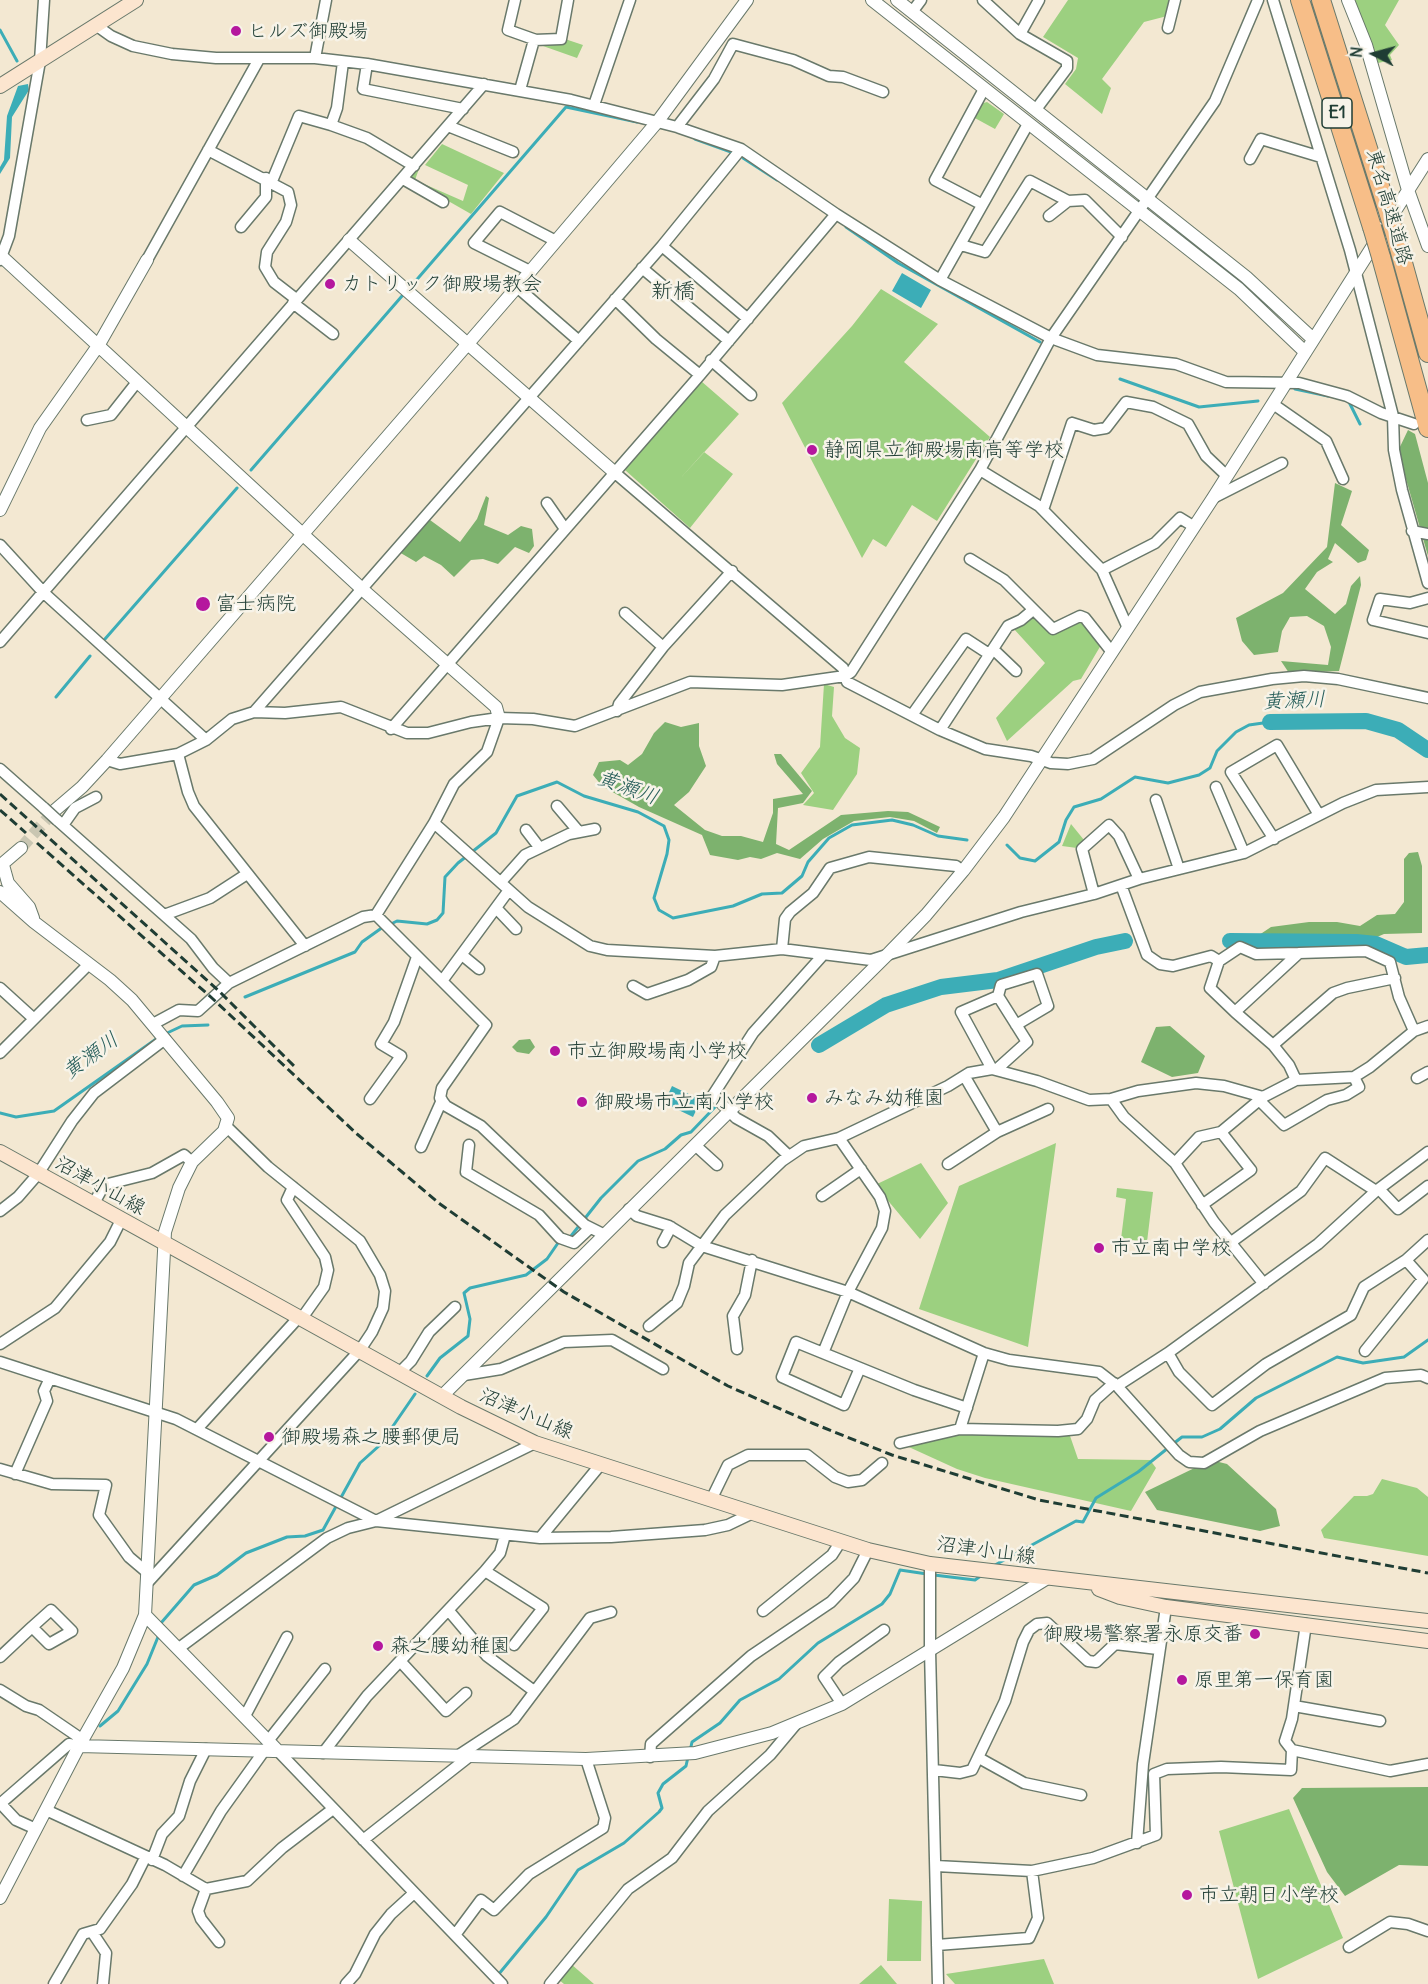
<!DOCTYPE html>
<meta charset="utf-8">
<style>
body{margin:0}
#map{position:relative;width:1428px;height:1984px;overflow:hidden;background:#f3e8d2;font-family:Delius,sans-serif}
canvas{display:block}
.north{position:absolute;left:1344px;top:24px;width:60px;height:60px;-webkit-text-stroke:4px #f7f3e8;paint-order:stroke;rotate:276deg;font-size:16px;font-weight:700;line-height:24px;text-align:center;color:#1f3d34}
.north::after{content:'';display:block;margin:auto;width:21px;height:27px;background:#1f3d34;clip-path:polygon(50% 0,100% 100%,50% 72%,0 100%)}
</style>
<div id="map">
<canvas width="1428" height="1984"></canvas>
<div class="north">N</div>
</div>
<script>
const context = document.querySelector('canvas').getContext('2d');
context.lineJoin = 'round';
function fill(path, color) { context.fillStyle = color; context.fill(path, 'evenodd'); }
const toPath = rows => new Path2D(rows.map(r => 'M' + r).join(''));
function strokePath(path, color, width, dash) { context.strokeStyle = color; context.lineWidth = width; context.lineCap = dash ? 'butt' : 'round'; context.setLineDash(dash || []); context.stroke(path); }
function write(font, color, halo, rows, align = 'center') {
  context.font = font + ' Delius,"Klee One",sans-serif'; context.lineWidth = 5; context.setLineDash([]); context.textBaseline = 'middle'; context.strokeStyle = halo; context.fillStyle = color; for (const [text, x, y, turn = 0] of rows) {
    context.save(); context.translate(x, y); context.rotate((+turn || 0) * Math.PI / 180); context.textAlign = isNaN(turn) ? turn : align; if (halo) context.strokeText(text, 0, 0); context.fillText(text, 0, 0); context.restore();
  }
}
fill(toPath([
 [1068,0,1175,0,1171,15,1144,22,1102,79,1111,88,1102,114,1065,84,1076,69,1078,58,1043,37],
 [1353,0,1399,0,1385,25,1399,45,1390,55,1392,60,1378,63],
 [565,39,583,45,577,58,543,46,544,42],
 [987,102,1004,114,995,129,973,117,980,104],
 [442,144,504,173,471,214,408,178,420,166,415,180,463,201,468,185,425,165],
 [881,289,938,324,904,362,990,437,937,521,912,505,886,547,873,539,862,558,782,403,852,326],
 [701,381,739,414,677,482,704,452,733,474,690,528,625,470,666,421,670,423,667,421],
 [1035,615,1058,629,1080,618,1101,645,1081,679,1073,681,1007,741,996,718,1045,663,1013,628],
 [824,684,834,687,832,716,845,738,860,748,857,774,833,810,803,805,814,793,801,773,820,747],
 [1071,824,1084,840,1077,848,1062,846],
 [1056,1143,1028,1347,919,1309,959,1186],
 [921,1163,948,1203,920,1239,875,1185],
 [1117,1188,1153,1192,1147,1242,1121,1239,1126,1199,1116,1197],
 [957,1432,1069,1433,1078,1459,1150,1460,1156,1468,1131,1511,985,1478,957,1469,900,1443],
 [1382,1479,1417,1488,1428,1497,1428,1556,1324,1538,1321,1530,1354,1496,1367,1496,1373,1494],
 [1289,1809,1343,1938,1258,1979,1219,1831],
 [889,1899,922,1901,921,1961,887,1961],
 [1044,1959,1054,1984,955,1984,946,1974],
 [571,1964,594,1984,564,1984,558,1979],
 [881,1965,897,1984,859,1984]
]), '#9cd080');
fill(toPath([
 [1408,430,1415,434,1428,483,1428,556,1398,451],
 [1335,483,1352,491,1341,525,1369,550,1366,560,1358,563,1335,543,1328,559,1333,562,1317,572,1305,589,1335,614,1346,604,1351,586,1360,576,1361,585,1339,671,1289,673,1281,661,1328,665,1331,647,1324,626,1307,616,1290,617,1282,631,1278,652,1254,655,1242,641,1236,618,1283,593,1327,547],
 [486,496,489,498,484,525,508,535,521,526,532,529,534,546,529,553,515,547,498,564,483,559,471,560,454,577,441,565,424,556,416,562,399,552,430,520,460,542,477,519],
 [665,722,681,727,699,723,699,746,706,766,689,792,674,805,705,830,722,836,741,836,763,842,773,813,773,799,803,794,777,764,774,754,781,754,812,791,803,803,778,808,776,844,789,850,841,815,888,811,908,812,940,827,937,833,914,821,890,817,854,821,823,839,800,859,777,853,761,859,750,857,738,860,710,855,702,835,639,807,602,786,593,775,599,762,620,760,628,765,642,754,654,733],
 [1418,852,1422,866,1422,933,1384,934,1370,940,1256,937,1271,927,1309,922,1337,922,1360,926,1377,915,1395,914,1404,902,1404,859,1409,853],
 [1170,1026,1205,1056,1198,1073,1172,1077,1141,1062,1156,1027],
 [530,1039,535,1047,529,1054,517,1052,512,1047,519,1040],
 [1211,1460,1227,1464,1276,1509,1280,1526,1260,1531,1157,1510,1145,1492],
 [1428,1787,1428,1866,1399,1865,1345,1896,1327,1872,1293,1798,1302,1788]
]), '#7db26e');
fill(toPath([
 [28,84,29,90,12,117,10,158,0,174,0,167,4,160,7,116,18,86],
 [902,273,931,290,921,308,892,291],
 [672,1086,701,1100,693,1117,664,1103]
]), '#3cadb7');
strokePath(toPath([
 [0,30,17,61],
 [695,139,731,152],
 [743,158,777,180],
 [846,227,898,263,1040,342],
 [413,284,566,107,637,122],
 [1120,379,1199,407,1258,401],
 [1295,389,1328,396],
 [1349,402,1360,424],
 [251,470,402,296],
 [105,639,237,488],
 [56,697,90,656],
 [1007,845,1020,858,1035,861,1059,842,1066,820,1074,807,1101,799,1135,777,1168,783,1199,775,1210,768,1217,751,1236,732,1249,725,1270,722],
 [389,925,397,921,427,924,437,920,443,913,445,877,458,863,496,833,517,796,557,782,584,796,638,812,664,826,669,840,667,854,654,898,659,910,673,918,733,906,762,894,782,893,802,876,808,862,829,838,852,825,892,820,913,825,938,836,967,840],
 [245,997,355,952,362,942,383,927],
 [165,1034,182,1026,208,1025],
 [0,1113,16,1117,54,1111,159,1037],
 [571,1236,601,1198,638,1161,665,1149,681,1135,691,1132,716,1106],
 [427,1376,440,1358,468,1336,470,1319,464,1293,470,1288,526,1275,547,1259,558,1243],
 [1173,1444,1182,1437,1202,1437,1220,1429,1256,1398,1337,1357,1363,1363,1404,1357,1428,1340],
 [995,1565,1076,1521,1083,1522,1096,1498,1138,1472,1168,1448],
 [934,1575,975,1580,982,1575],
 [161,1623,194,1585,217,1575,246,1553,287,1537,305,1536,323,1530,360,1463,380,1445,415,1394],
 [100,1726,118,1711,147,1664,158,1637],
 [690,1751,692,1742,720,1723,740,1700,779,1679,818,1643,882,1604,890,1594,900,1570,927,1574],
 [498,1975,546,1917,578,1870,624,1843,659,1812,662,1808,658,1793,663,1784,686,1766,688,1757]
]), '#3cadb7', 3);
strokePath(toPath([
 [1270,722,1366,721,1398,730,1428,750],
 [1230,941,1356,942,1376,944,1406,957,1428,955],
 [819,1045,886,1005,941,987,998,980,1096,947,1125,941]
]), '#3cadb7', 16);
strokePath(toPath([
 [21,848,54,811]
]), '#c9c6b2', 12, [12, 6]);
const minor = toPath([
 [515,0,508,30,536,40],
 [983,0,1020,34,1067,61,1067,68,1037,108],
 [1273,0,1350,250,1393,416,1394,450,1402,490,1428,583],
 [912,12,921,0],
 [97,26,111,36,133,46,172,54,216,58,315,58,367,64,571,100,677,127,741,149,836,214,940,280,1051,338,1097,355,1176,364,1226,382,1299,383,1347,396,1381,413,1414,424],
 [1168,28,1175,0],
 [1020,34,1039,0],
 [315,58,326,0],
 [343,62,337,108,331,125,367,138,414,166],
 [367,64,363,89,463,109],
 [520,90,534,40,561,39,568,0],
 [594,105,630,0],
 [448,126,513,152],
 [677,127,714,79,733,44,793,60,829,76,843,77,883,92],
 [208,150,288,192,291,205,286,222,267,252,265,267,274,282,296,299],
 [1250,159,1261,139,1321,157],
 [403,179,443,202],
 [272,181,299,116,331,125],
 [981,204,935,180,984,89],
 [1049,216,1068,201,1085,200,1122,237],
 [241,227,266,197,266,178],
 [961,245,985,252,1030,181,1068,201],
 [662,246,748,319],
 [0,260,9,236,40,61,44,0],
 [147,260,259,59],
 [642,268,729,341],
 [530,271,474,243,500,212,556,241],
 [940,280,1028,124],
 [517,287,579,341],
 [615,299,656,339,700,375],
 [293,303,333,334],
 [711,360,751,395],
 [1273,404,1326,441,1343,479],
 [87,420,111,415,137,382],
 [1072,423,1094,430,1106,428,1126,402,1153,407,1188,424,1206,456,1227,476],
 [980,470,1039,506,1102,570,1127,626],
 [614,472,843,668,847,682,940,730,985,749,1031,756,1051,763,1068,764,1093,759,1174,705,1200,692,1272,679,1304,676,1338,679,1428,698],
 [1213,498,1282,463],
 [547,503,565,529],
 [1043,510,1072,423],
 [1412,531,1428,534],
 [0,545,44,593,206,740],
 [970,559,1004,580,1053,629,1080,616,1085,618,1111,651],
 [1102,570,1155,543,1180,518,1193,526],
 [1428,598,1410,603,1380,599,1373,620,1428,633],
 [625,613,663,647],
 [0,642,484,84],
 [993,649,1016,671],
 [617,711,619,704,663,647,732,571],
 [254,712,662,246,741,149],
 [912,715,966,639,989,654],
 [391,729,700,375,836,214],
 [940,730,1008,626,1021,620,1033,610],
 [178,754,188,792,194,806,305,946],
 [107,760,120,764,178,754,206,740,232,719,254,712,285,713,341,707,407,733,428,733,471,722,499,718],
 [0,769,44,808],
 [1216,787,1244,853],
 [1156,800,1179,869],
 [557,806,579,832],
 [57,820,191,939,213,968,229,983],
 [434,823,528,907,590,946,607,950,715,956,782,949,871,960,1021,912,1094,894,1139,879,1244,853,1343,803,1376,790,1428,787],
 [63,825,75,808,96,797],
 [526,830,539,847],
 [1274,839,1231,772,1277,745,1319,815],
 [501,882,525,855,569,834,595,829],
 [1121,885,1147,955,1160,964,1173,966,1211,956,1219,961,1240,947,1256,954,1299,953],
 [1094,894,1082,849,1109,825,1119,836,1139,879],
 [497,909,516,929],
 [164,915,210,898,247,874],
 [376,915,486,1025,442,1088,440,1098,446,1106,481,1126,585,1225,603,1234],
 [782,949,785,919,790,912,813,893,830,868,869,857,956,866,963,871],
 [462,955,479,969],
 [1219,961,1210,988,1235,1012],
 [442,981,509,890],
 [633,986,647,994,688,980,711,967,715,956],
 [0,988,33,1018],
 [153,1024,179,1010,198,1011,229,983,363,917,376,915,434,823,454,784,487,752,499,718,533,719,575,726,690,682,782,685,845,676,851,672,980,470,1051,338,1215,101,1258,0],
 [1273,1045,1333,993,1347,988,1395,978],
 [0,1053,89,964],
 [992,1069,961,1012,998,996,1001,985,1037,974,1048,1006,1016,1025],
 [997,1069,1027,1042,998,996],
 [965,1077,997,1132],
 [1417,1078,1428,1072],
 [1296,1080,1289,1065,1273,1045,1235,1012,1299,953,1366,951,1390,962,1399,997,1414,1031],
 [370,1099,401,1056,381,1044,394,1022,417,957],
 [1111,1099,1138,1091,1196,1083,1224,1086,1263,1097,1296,1080,1354,1077,1370,1067,1414,1031,1428,1026],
 [1259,1100,1284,1125,1327,1100,1346,1095,1359,1087,1354,1077],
 [469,1145,466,1172,539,1215,560,1238,574,1243,590,1228],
 [695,1145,717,1165],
 [421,1147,442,1100],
 [789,1156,768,1136,736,1118,713,1095,753,1033,823,955],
 [1175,1163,1199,1137,1221,1132],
 [948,1164,997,1132,1048,1109],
 [293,1187,287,1200,325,1257,328,1270,324,1287,302,1318],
 [1379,1189,1398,1209,1428,1186],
 [822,1196,861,1169],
 [93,1205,104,1185,152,1173,184,1155,192,1162],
 [1202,1205,1251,1170,1221,1132,1263,1097],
 [629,1209,637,1216,669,1226,702,1246,848,1292,984,1353,1009,1360,1099,1372,1117,1386,1179,1455,1189,1462,1204,1463,1260,1431,1385,1378,1421,1375,1428,1378],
 [0,1211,18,1197,38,1174,72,1121,94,1093,165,1039],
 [663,1242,671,1227],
 [1230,1243,1301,1191,1325,1158,1376,1191],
 [649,1326,677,1303,684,1286,689,1263,725,1215,782,1161,804,1146,839,1138,948,1086,969,1073,992,1069,1037,1081,1089,1100,1111,1099,1124,1117,1175,1163,1214,1222,1264,1284],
 [0,1344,55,1308,110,1242,121,1220],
 [737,1349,733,1316,745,1295,752,1260],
 [1365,1351,1423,1279,1406,1260],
 [823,1353,848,1292,882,1228,885,1211,880,1197,839,1138],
 [1168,1353,1179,1372,1212,1405,1266,1364,1351,1315,1364,1287,1406,1260,1428,1240],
 [0,1362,176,1419,376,1521,540,1538,611,1537,705,1530,728,1525,753,1513],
 [860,1368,844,1405,782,1377,796,1342,914,1390,967,1408],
 [399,1373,411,1361,429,1332,455,1307],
 [464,1375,501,1369,564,1342,612,1340,663,1369],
 [1117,1386,1168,1353,1318,1244,1376,1191,1428,1152],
 [197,1429,299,1317],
 [960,1429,984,1353],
 [900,1443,960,1429,1058,1431,1078,1429,1087,1419,1095,1400,1114,1383],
 [0,1469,52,1484,106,1485,99,1515,129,1557,149,1574],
 [15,1474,47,1401,44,1391,50,1378],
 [711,1500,728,1465,748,1455,807,1455,835,1477,848,1482,862,1480,882,1463],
 [540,1538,601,1464],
 [930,1564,930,1650,938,1984],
 [485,1571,543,1608,514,1645],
 [149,1581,360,1350,372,1332,383,1308,385,1291,380,1275,360,1241,268,1167,227,1127],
 [449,1611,487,1656,534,1691],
 [763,1611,832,1555,841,1541],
 [1306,1624,1292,1719,1285,1741,1292,1750,1390,1771,1428,1764],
 [179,1648,327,1538,348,1528,376,1521,535,1443],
 [0,1657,32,1627,51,1610,72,1631,49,1644,32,1627],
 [401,1662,446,1711,466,1693],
 [0,1690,26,1706,39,1710,83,1740],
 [842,1704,824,1677,839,1662,884,1630],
 [1294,1706,1380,1721],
 [245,1716,287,1637],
 [268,1741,325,1669],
 [278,1751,502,1984],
 [323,1753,367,1696,485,1571,500,1553,505,1535],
 [459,1755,514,1719,590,1618,611,1612],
 [650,1757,651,1744,751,1656,831,1602,854,1578,868,1550],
 [979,1758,1024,1783,1081,1795],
 [934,1770,960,1773,972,1770,1005,1701,1023,1642,1029,1630,1037,1624,1047,1623,1088,1661,1096,1662,1115,1644,1158,1649],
 [0,1803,16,1820,36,1829],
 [0,1804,69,1744,79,1746],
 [46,1810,165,1865,206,1889,247,1881,282,1848,333,1809],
 [363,1840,470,1756],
 [1137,1843,1143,1764,1166,1607],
 [152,1860,162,1834,179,1816,190,1781,206,1749],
 [936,1866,1032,1871,1093,1858,1156,1835,1154,1774,1167,1769,1221,1767,1291,1770,1292,1750],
 [183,1876,221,1811,264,1751],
 [206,1889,198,1911,201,1919,219,1942],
 [92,1932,106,1953,103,1984],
 [455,1935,481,1900,494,1910,529,1874,603,1828,605,1818,586,1759],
 [937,1945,1029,1938,1038,1918,1032,1871],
 [1349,1947,1390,1922,1408,1924,1428,1931],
 [54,1984,83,1934,100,1929,132,1884,145,1858],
 [346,1984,355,1974,375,1934,391,1914,414,1893],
 [550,1984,628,1889,672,1858,708,1811,770,1755,796,1724]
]);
const tertiary = toPath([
 [872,0,1239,289,1304,351],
 [897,0,1246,277,1313,339],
 [1348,0,1366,45,1408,190,1428,246],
 [349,240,614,472],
 [0,255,362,589,496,707,499,718],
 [0,510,40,428,98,346,147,260],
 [54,811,82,787,107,760,517,287,658,121,747,0],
 [3,865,8,883,29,907,33,918],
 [0,866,21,848],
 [0,892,34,922,110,980,132,1000,217,1102,228,1118,224,1131,192,1162,179,1188,165,1232,145,1615,123,1668,79,1746,0,1898],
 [442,1396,887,955,926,915,963,871,1004,817,1213,498,1428,159],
 [145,1615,278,1751],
 [79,1746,586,1759,695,1753,772,1733,842,1704,1046,1579]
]);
const secondary = toPath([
 [0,86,136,0],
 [0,1152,461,1407,535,1443,868,1550,930,1564,1428,1621],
 [1099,1589,1120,1597,1166,1607,1428,1641]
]);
const motorway = toPath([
 [1300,0,1372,227],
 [1321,0,1386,205],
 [1395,234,1428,353],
 [1381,257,1428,428]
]);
strokePath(minor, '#69796b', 13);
strokePath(tertiary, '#69796b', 14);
strokePath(secondary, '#69796b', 16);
strokePath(motorway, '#69796b', 20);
strokePath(minor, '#fff', 10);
strokePath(tertiary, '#fff', 12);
strokePath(secondary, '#fce5cf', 14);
strokePath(motorway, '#f7be88', 18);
strokePath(toPath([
 [0,794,220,992,295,1067],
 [0,810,26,833],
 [37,843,213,999,357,1134,440,1204,564,1292,728,1386,812,1423,892,1455,1039,1500,1428,1573]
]), '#1f3d34', 3, [9, 4.5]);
const minorBridge = toPath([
 [44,808,57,820]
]);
const motorwayBridge = toPath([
 [1386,205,1395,234],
 [1372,227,1381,257]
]);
strokePath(minorBridge, '#69796b', 13, []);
strokePath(motorwayBridge, '#69796b', 20, []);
strokePath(minorBridge, '#fff', 10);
strokePath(motorwayBridge, '#f7be88', 18);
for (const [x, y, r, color] of [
 [236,31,6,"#b5179e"],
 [330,284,6,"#b5179e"],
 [812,450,6,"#b5179e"],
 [203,604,8,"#b5179e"],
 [555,1051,6,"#b5179e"],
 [812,1098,6,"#b5179e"],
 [582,1102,6,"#b5179e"],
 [1099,1248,6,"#b5179e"],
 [269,1437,6,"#b5179e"],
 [1255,1634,6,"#b5179e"],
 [378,1646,6,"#b5179e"],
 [1182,1680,6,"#b5179e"],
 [1187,1895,6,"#b5179e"]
]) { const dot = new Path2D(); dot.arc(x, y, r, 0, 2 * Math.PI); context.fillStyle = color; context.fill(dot); strokePath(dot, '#f7f3e8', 2); }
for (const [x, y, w] of [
 [1337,113,30]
]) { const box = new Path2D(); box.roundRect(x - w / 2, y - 15, w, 30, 4.5); context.fillStyle = '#f7f3e8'; context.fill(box); strokePath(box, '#1f3d34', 1.5); }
write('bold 18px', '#1f3d34', null, [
 ["E1",1337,113]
]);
write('20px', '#1f3d34', '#f7f3e8', [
 ["ヒルズ御殿場",248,31],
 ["カトリック御殿場教会",342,284],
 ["静岡県立御殿場南高等学校",824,450],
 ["富士病院",216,604],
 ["市立御殿場南小学校",567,1051],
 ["みなみ幼稚園",824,1098],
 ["御殿場市立南小学校",594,1102],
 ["市立南中学校",1111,1248],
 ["御殿場森之腰郵便局",281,1437],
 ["御殿場警察署永原交番",1243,1634,"right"],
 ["森之腰幼稚園",390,1646],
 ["原里第一保育園",1194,1680],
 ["市立朝日小学校",1199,1895]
], 'left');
write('20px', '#1f3d34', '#f7f3e8', [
 ["東名高速道路",1389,207,74],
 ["沼津小山線",100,1186,29],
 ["沼津小山線",526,1414,23],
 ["沼津小山線",986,1551,8]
]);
write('italic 21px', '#285f5b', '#f7f3e8', [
 ["黄瀬川",1294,701,-2],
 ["黄瀬川",628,788,20],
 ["黄瀬川",91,1056,-36]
]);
write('22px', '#1f3d34', '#f7f3e8', [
 ["新橋",673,292]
]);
</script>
